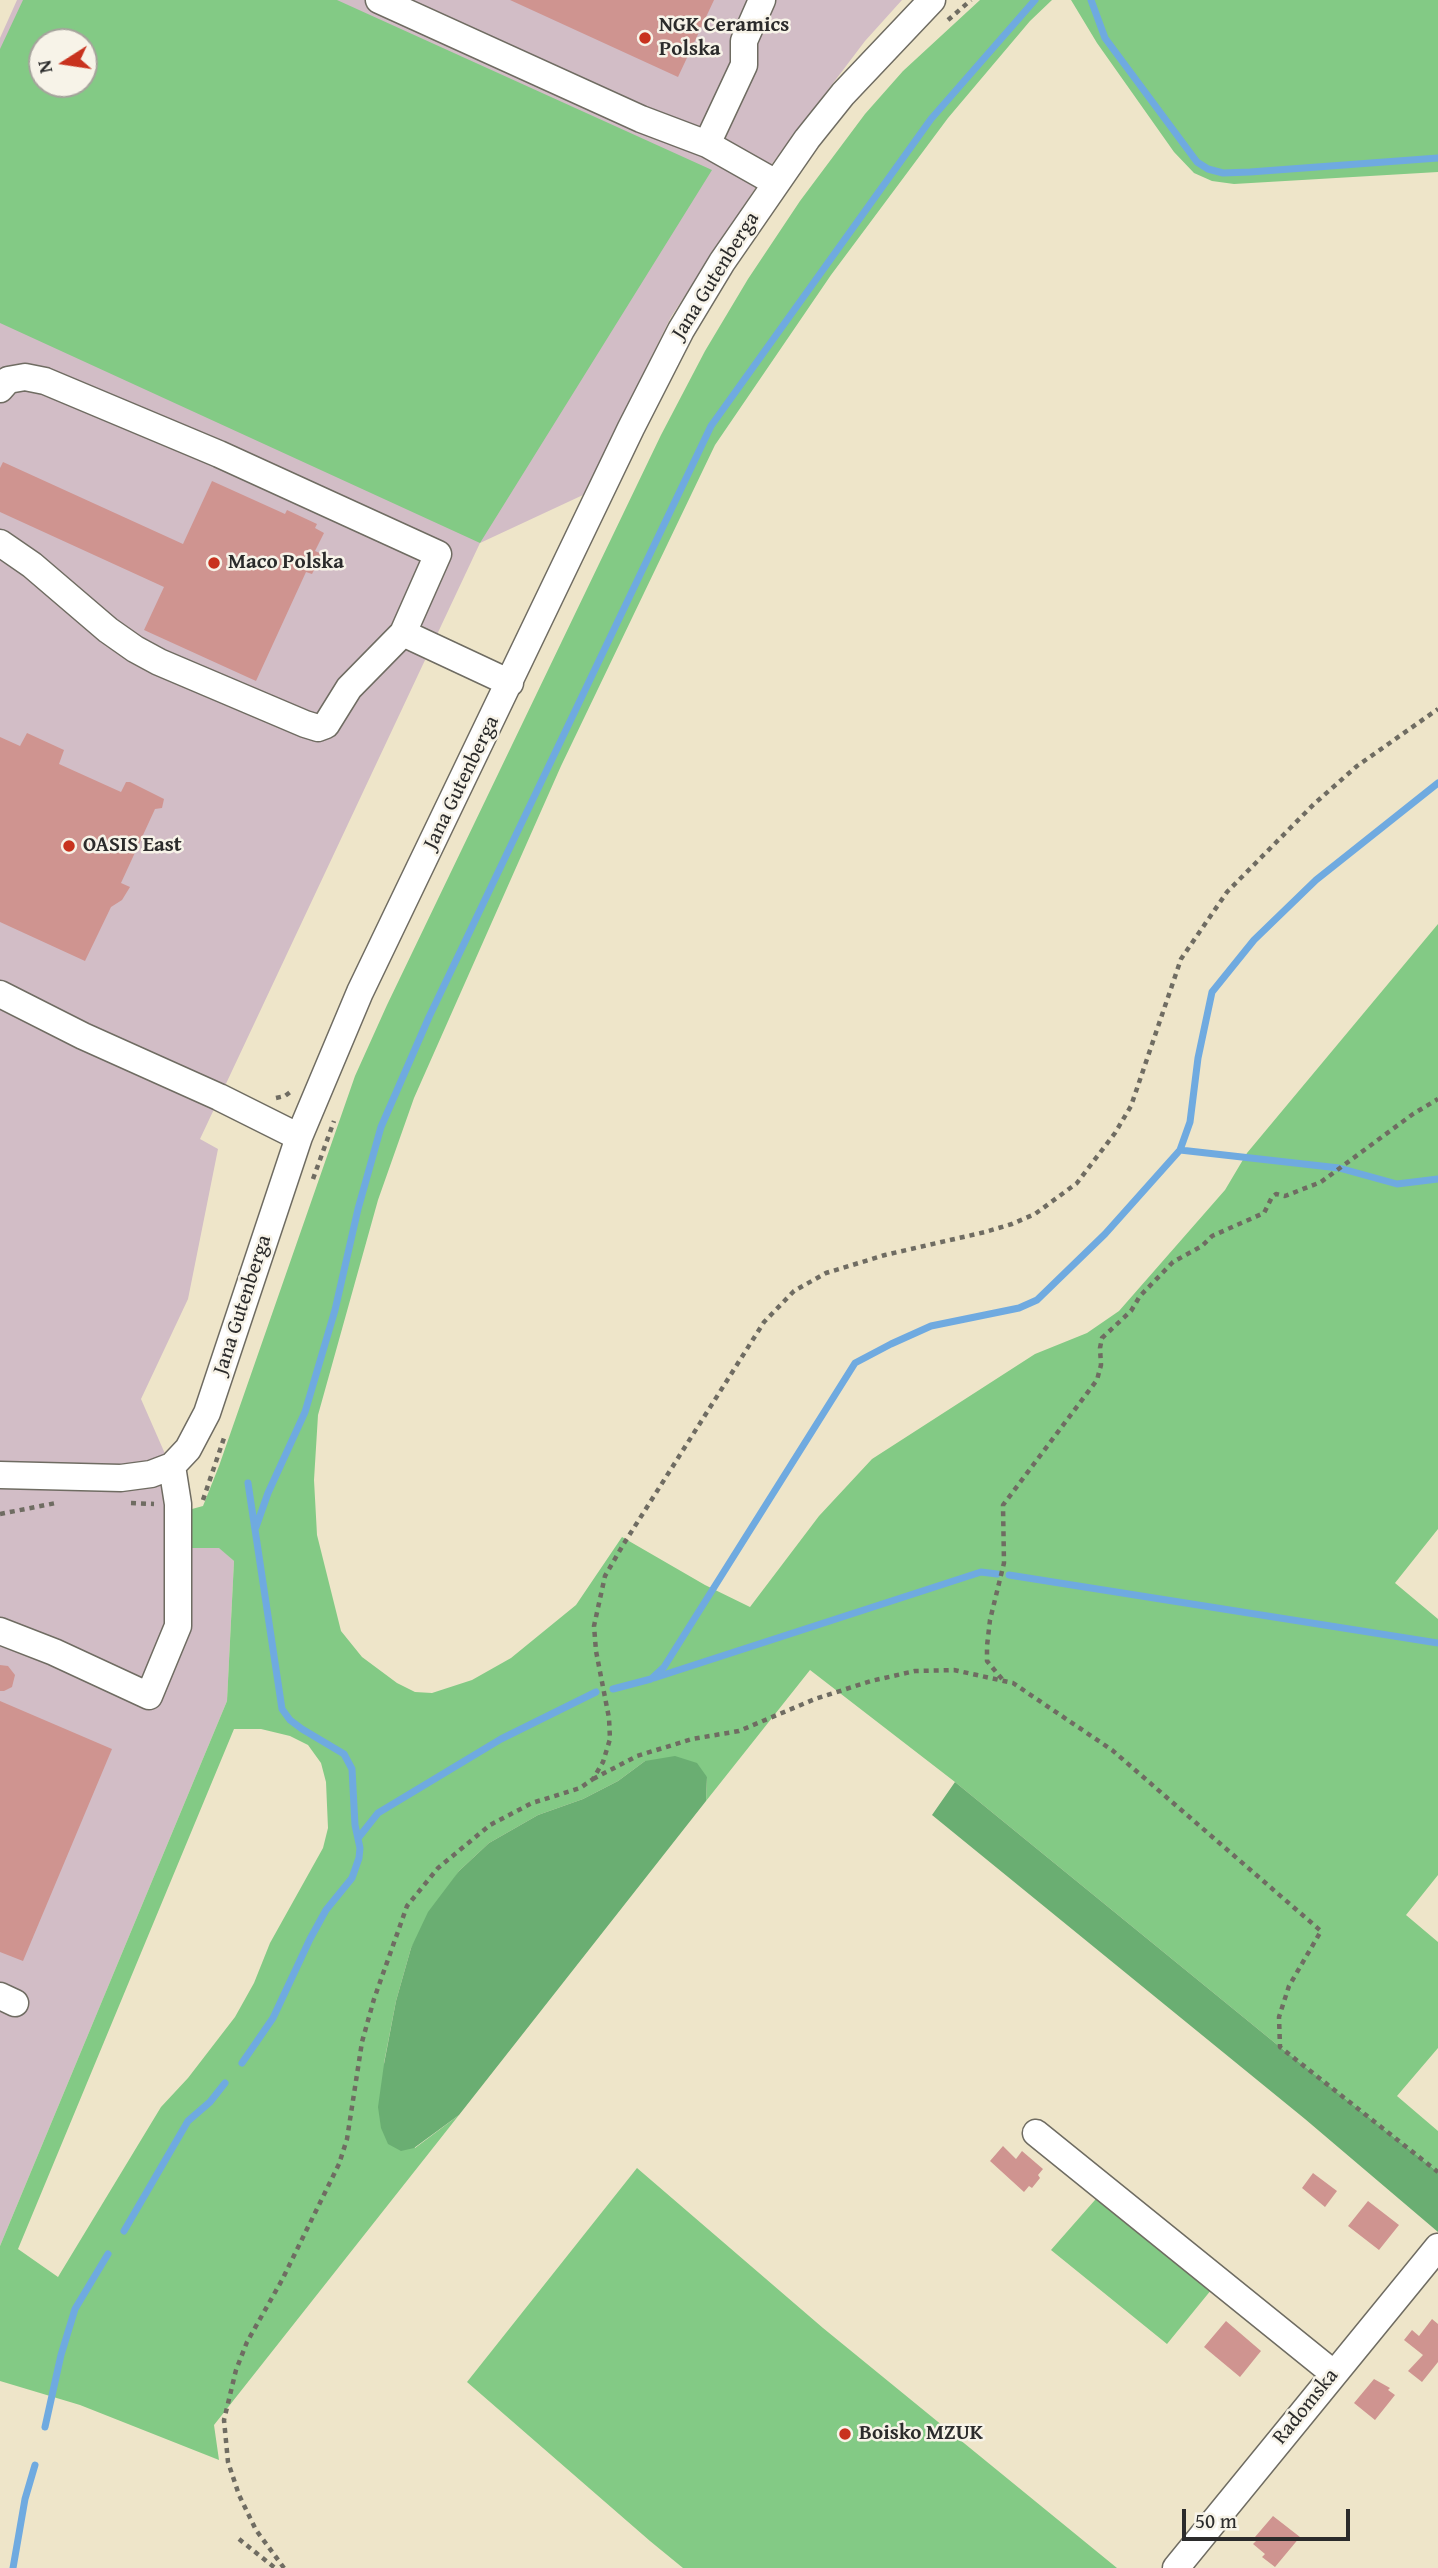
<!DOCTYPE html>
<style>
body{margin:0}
#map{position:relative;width:1438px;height:2568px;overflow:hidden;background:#eee5c9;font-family:"Gentium Book Plus",serif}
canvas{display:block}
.north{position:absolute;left:28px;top:28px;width:70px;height:70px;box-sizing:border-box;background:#f7f3e8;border:2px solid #a5a39c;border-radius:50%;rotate:258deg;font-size:19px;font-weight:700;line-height:28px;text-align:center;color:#2b2b2b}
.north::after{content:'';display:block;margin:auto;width:24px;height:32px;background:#c8321e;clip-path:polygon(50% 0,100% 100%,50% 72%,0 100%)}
.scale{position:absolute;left:1182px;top:2509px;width:168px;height:32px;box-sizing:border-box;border:4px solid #2b2b2b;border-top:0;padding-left:9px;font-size:21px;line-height:24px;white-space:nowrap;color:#2b2b2b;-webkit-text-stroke:5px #f7f3e8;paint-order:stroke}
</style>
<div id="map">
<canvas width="1438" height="2568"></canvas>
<div class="north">N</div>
<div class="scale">50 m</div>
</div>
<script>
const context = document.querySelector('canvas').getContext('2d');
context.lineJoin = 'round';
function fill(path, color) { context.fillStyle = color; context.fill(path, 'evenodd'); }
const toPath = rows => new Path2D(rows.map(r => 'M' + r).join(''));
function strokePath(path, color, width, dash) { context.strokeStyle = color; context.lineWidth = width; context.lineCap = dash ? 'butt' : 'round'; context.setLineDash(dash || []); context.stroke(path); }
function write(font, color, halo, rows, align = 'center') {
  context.font = font + ' "Gentium Book Plus",serif'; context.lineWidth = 5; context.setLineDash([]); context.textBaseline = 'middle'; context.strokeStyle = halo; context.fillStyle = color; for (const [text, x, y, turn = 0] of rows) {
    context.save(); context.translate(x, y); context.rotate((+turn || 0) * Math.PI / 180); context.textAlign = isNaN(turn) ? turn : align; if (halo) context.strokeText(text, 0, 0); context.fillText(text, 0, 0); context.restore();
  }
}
fill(toPath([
 [17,0,902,0,865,41,768,169,671,317,583,495,480,543,200,1139,218,1149,188,1299,141,1399,173,1472,192,1547,219,1547,234,1561,227,1701,0,2246,0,38],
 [42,42,84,42,84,84,42,84]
]), '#d2bdc6');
fill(toPath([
 [23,0,337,0,712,170,480,543,0,323,0,49],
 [42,42,84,42,84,84,42,84],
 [980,0,1052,0,1030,21,948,118,831,275,715,445,561,766,414,1098,378,1200,318,1415,314,1480,317,1535,341,1631,362,1657,397,1683,415,1692,432,1693,472,1680,511,1658,576,1605,622,1537,705,1585,750,1607,819,1516,872,1459,1035,1354,1087,1333,1119,1311,1225,1190,1247,1153,1438,924,1438,1529,1395,1583,1438,1619,1438,1875,1406,1915,1438,1942,1438,2048,1397,2096,1438,2131,1438,2172,1280,2047,955,1782,810,1670,706,1801,707,1777,645,1761,618,1781,583,1799,538,1815,489,1843,459,1871,411,1948,396,2001,384,2063,415,2148,459,2115,214,2425,219,2460,80,2405,0,2381,0,2246,227,1701,234,1561,219,1548,192,1548,192,1509,203,1506,219,1466,355,1076,387,1005,661,435,705,351,748,279,800,201,865,114,903,71],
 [234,1729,261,1729,290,1736,308,1745,321,1763,326,1782,328,1828,323,1848,270,1943,254,1983,235,2017,188,2078,161,2107,58,2277,18,2249],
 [1071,0,1438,0,1438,172,1234,184,1212,181,1194,173,1174,152,1097,43],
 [637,2168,823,2328,1117,2568,683,2568,650,2541,467,2382],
 [1102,2192,1216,2284,1167,2344,1051,2250]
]), '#83ca85');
fill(toPath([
 [675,1756,697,1763,707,1777,706,1801,459,2115,414,2148,401,2151,388,2144,381,2128,378,2107,384,2064,396,2001,411,1948,428,1912,459,1871,489,1843,538,1815,583,1799,618,1781,645,1761],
 [955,1782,1280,2047,1438,2172,1438,2232,1305,2119,932,1815]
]), '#6aae72');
strokePath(toPath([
 [1091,0,1105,38,1197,162,1208,169,1223,173,1250,172,1438,158],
 [1180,1150,1190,1122,1198,1058,1212,992,1254,940,1316,880,1438,783],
 [256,1527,268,1493,305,1412,335,1310,358,1209,381,1127,429,1017,711,426,931,119,1035,0],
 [1009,1575,1438,1643],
 [654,1678,981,1572,997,1574],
 [613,1689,651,1679,664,1667,855,1363,891,1344,931,1326,1019,1308,1037,1300,1105,1234,1180,1150,1339,1168,1397,1184,1438,1179],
 [359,1837,378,1813,501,1739,596,1692],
 [242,2063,273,2018,310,1939,326,1910,352,1878,359,1858,360,1848,355,1825,352,1769,344,1754,302,1729,290,1720,282,1709,248,1483],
 [124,2231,188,2121,210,2102,225,2083],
 [45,2427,61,2355,75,2309,108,2254],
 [13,2568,25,2499,35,2465]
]), '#6faae0', 7);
fill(toPath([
 [510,0,714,0,678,77],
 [3,462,183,544,212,481,285,514,287,510,317,524,315,528,324,533,315,551,322,554,312,574,306,572,256,681,144,630,164,587,0,512,0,468],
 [27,733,64,750,59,764,121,792,126,782,130,782,164,799,162,808,155,809,121,883,130,887,122,900,111,907,85,961,0,922,0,737,20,746],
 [0,1665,8,1666,15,1675,12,1687,4,1691,0,1691],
 [0,1701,112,1749,23,1961,0,1952],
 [1003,2146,1016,2159,1022,2151,1043,2169,1038,2175,1040,2178,1032,2188,1029,2186,1024,2192,990,2161],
 [1313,2173,1337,2191,1325,2207,1302,2188],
 [1368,2201,1399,2225,1379,2250,1348,2226],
 [1432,2319,1438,2324,1438,2362,1422,2382,1408,2371,1423,2355,1404,2340,1412,2330,1419,2336],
 [1226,2321,1261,2351,1240,2377,1204,2347],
 [1374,2379,1390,2388,1388,2390,1395,2395,1375,2420,1354,2403],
 [1273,2516,1300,2537,1275,2567,1262,2557,1265,2554,1253,2544,1257,2540,1255,2537]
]), '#cf9490');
const minor = toPath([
 [379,0,641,119,707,144,744,65,744,41,762,0],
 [707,144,776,183],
 [0,389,8,380,25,377,45,381,219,454,438,554,403,633,510,683],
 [0,543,32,565,108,630,135,649,159,662,305,724,318,728,326,725,349,688,403,633],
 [0,994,83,1036,219,1097,299,1137],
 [0,1475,121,1478,151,1474,172,1466,188,1449,207,1413,299,1137,360,992,631,428,681,330,722,262,807,139,843,94,932,0],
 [0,1631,54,1652,149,1696,178,1626,178,1504,172,1466],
 [0,1996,15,2003],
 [1036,2133,1333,2373],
 [1176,2568,1438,2247]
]);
strokePath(minor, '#6f6c62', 29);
strokePath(toPath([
 [948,20,971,0],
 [276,1098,285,1096,293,1090],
 [313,1179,334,1121],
 [203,1500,225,1435],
 [131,1503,154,1504],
 [0,1514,56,1503],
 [1002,1679,987,1661,987,1646,990,1620,1004,1563,1003,1505,1097,1380,1101,1365,1100,1348,1102,1338,1131,1311,1140,1296,1173,1262,1202,1246,1212,1236,1264,1213,1272,1197,1276,1194,1285,1196,1321,1182,1413,1114,1438,1099],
 [593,1779,637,1756,692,1739,739,1731,815,1699,871,1681,915,1671,954,1670,1013,1683,1112,1750,1321,1931,1289,1986,1279,2017,1280,2047,1438,2172],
 [239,2539,275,2568],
 [284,2568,256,2530,239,2495,228,2462,224,2420,236,2370,247,2342,282,2280,339,2164,347,2139,362,2042,374,1999,407,1906,438,1868,490,1825,532,1803,580,1788,593,1779,603,1762,610,1739,609,1718,596,1651,594,1626,605,1576,623,1545,764,1322,794,1291,826,1273,885,1255,985,1232,1012,1224,1035,1214,1077,1183,1115,1133,1131,1106,1181,959,1227,892,1314,804,1357,766,1438,709]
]), '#6f6c62', 4.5, [5, 5]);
strokePath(minor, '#fff', 26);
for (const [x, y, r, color] of [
 [645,38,7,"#c8321e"],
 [214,563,7,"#c8321e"],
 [69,846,7,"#c8321e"],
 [845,2434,7,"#c8321e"]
]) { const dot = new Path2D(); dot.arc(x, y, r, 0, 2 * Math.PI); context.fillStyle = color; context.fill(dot); strokePath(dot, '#f7f3e8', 2.5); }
write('bold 21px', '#2b2b2b', '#f7f3e8', [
 ["NGK Ceramics",659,26],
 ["Polska",659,50],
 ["Maco Polska",228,563],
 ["OASIS East",83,846],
 ["Boisko MZUK",859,2434]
], 'left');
write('21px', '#2b2b2b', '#f7f3e8', [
 ["Jana Gutenberga",716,276,-58],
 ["Jana Gutenberga",462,783,-64],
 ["Jana Gutenberga",243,1305,-72],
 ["Radomska",1306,2407,-51]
]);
</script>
